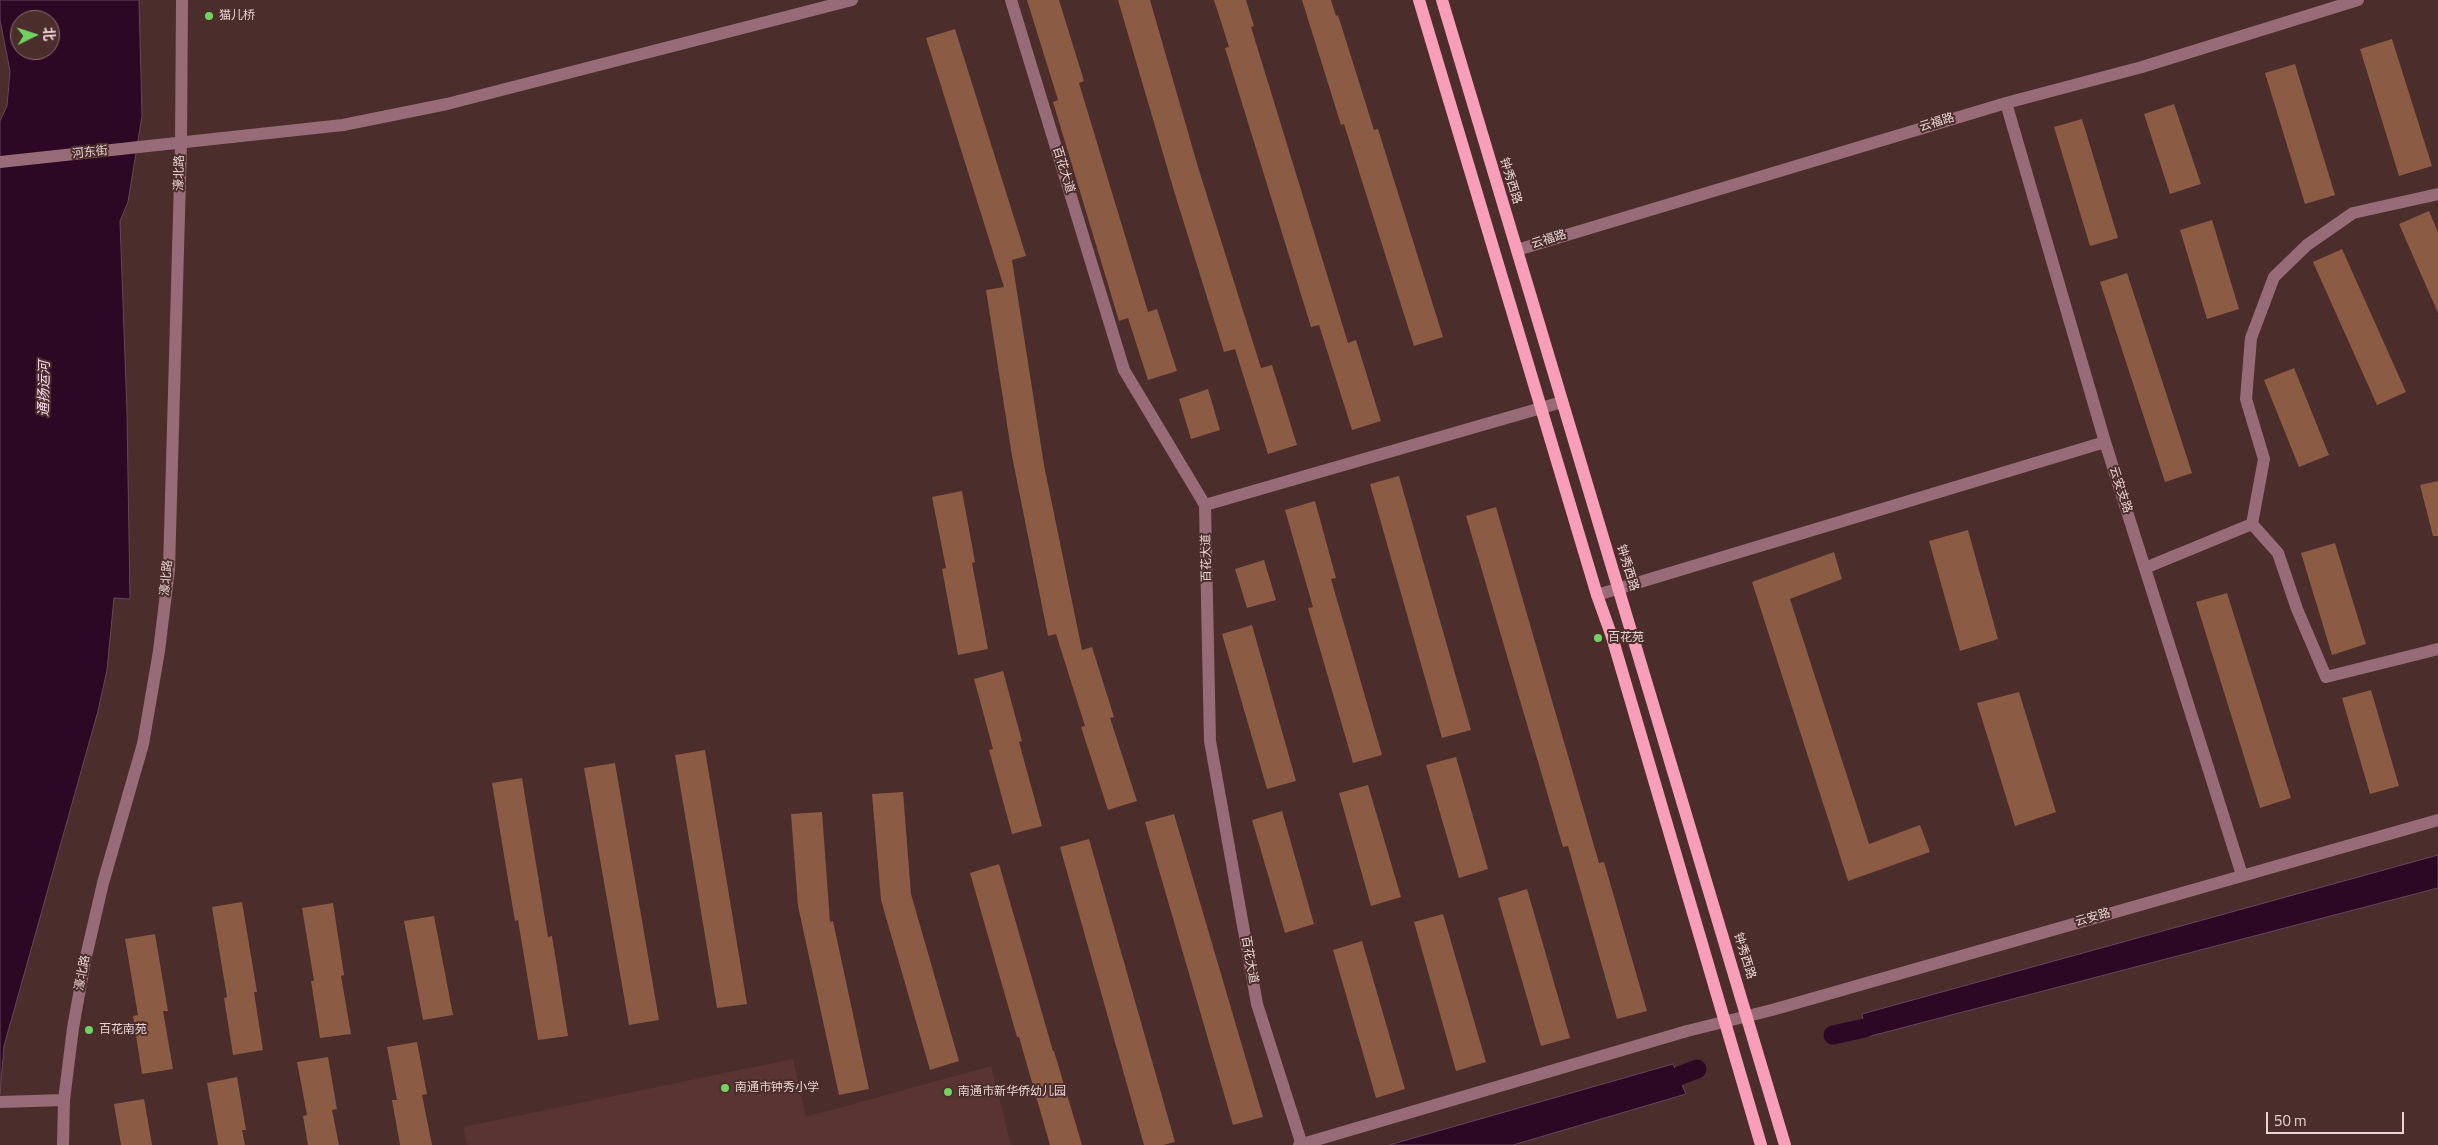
<!DOCTYPE html>
<meta charset="utf-8">
<style>
body{margin:0}
#map{position:relative;width:2438px;height:1145px;overflow:hidden;background:#4b2d2b;font-family:"Titillium Web","Noto Sans SC",sans-serif}
canvas{display:block}
.north{position:absolute;left:10px;top:10px;width:50px;height:50px;box-sizing:border-box;background:#4b2d2b;border:1px solid #8a706e;border-radius:50%;rotate:86deg;font-size:14px;font-weight:700;line-height:20px;text-align:center;color:#e8d5d3}
.north::after{content:'';display:block;margin:auto;width:18px;height:22px;background:#6fd35f;clip-path:polygon(50% 0,100% 100%,50% 72%,0 100%)}
.scale{position:absolute;left:2266px;top:1112px;width:138px;height:22px;box-sizing:border-box;border:2px solid #e8d5d3;border-top:0;padding-left:6px;font-size:15px;line-height:18px;white-space:nowrap;color:#e8d5d3;-webkit-text-stroke:4px #4b2d2b;paint-order:stroke}
</style>
<div id="map">
<canvas width="2438" height="1145"></canvas>
<div class="north">北</div>
<div class="scale">50 m</div>
</div>
<script>
const context = document.querySelector('canvas').getContext('2d');
context.lineJoin = 'round';
function fill(path, color) { context.fillStyle = color; context.fill(path, 'evenodd'); }
const toPath = rows => new Path2D(rows.map(r => 'M' + r).join(''));
function strokePath(path, color, width, dash) { context.strokeStyle = color; context.lineWidth = width; context.lineCap = dash ? 'butt' : 'round'; context.setLineDash(dash || []); context.stroke(path); }
function write(font, color, halo, rows, align = 'center') {
  context.font = font + ' "Titillium Web","Noto Sans SC",sans-serif'; context.lineWidth = 4; context.setLineDash([]); context.textBaseline = 'middle'; context.strokeStyle = halo; context.fillStyle = color; for (const [text, x, y, turn = 0] of rows) {
    context.save(); context.translate(x, y); context.rotate((+turn || 0) * Math.PI / 180); context.textAlign = isNaN(turn) ? turn : align; if (halo) context.strokeText(text, 0, 0); context.fillText(text, 0, 0); context.restore();
  }
}
fill(toPath([
 [793,1059,806,1117,991,1066,1011,1145,467,1145,463,1127]
]), '#593432');
const water = toPath([
 [0,0,139,0,142,116,128,202,120,221,127,412,130,599,114,598,107,670,98,711,4,1046,0,1094,0,121,7,106,10,71,0,20,0,0],
 [20,20,50,20,50,50,20,50,20,20],
 [2438,855,2438,888,1867,1037,1862,1014,2438,855],
 [1673,1064,1686,1094,1513,1145,1389,1145,1673,1064]
]);
fill(water, '#2d0825');
strokePath(water, '#654659', 1);
strokePath(toPath([
 [1833,1035,1865,1028],
 [1679,1076,1697,1069]
]), '#2d0825', 19);
fill(toPath([
 [1027,0,1059,0,1084,81,1079,83,1148,312,1157,309,1177,371,1148,380,1128,318,1119,321,1053,102,1058,100],
 [1118,0,1150,0,1198,167,1261,368,1272,365,1297,445,1268,454,1235,349,1224,352,1174,191],
 [1214,0,1246,0,1254,26,1251,27,1348,343,1356,340,1381,421,1352,430,1319,325,1311,327,1225,48,1229,47],
 [1302,0,1331,0,1336,16,1338,15,1374,130,1378,129,1443,337,1414,346,1344,124,1341,125],
 [955,29,1026,256,1012,260,1044,465,1082,650,1092,647,1114,717,1110,718,1137,801,1108,810,1081,727,1085,726,1056,634,1048,636,1012,456,986,290,1004,287,926,38],
 [2392,39,2432,166,2399,176,2360,49],
 [2295,64,2335,195,2305,204,2265,73],
 [2174,104,2201,184,2170,194,2144,114],
 [2082,119,2118,238,2090,246,2054,127],
 [2429,211,2438,232,2438,313,2399,224],
 [2212,220,2239,309,2207,319,2180,230],
 [2342,249,2406,392,2377,405,2313,262],
 [2127,273,2192,473,2165,482,2100,282],
 [2294,368,2329,455,2299,467,2264,380],
 [1208,389,1220,430,1191,439,1179,399],
 [1399,476,1471,730,1442,738,1370,484],
 [2438,481,2438,536,2433,536,2420,485],
 [962,491,975,562,972,563,988,649,958,655,942,569,946,568,932,497],
 [1315,501,1336,578,1331,579,1382,755,1353,763,1308,608,1313,607,1285,510],
 [1496,507,1599,863,1604,862,1647,1011,1617,1019,1568,846,1563,847,1466,516],
 [1968,530,1998,639,1960,651,1929,541],
 [2335,543,2366,644,2332,655,2301,553],
 [1834,552,1842,579,1790,599,1869,844,1920,825,1930,852,1848,881,1752,582],
 [1264,560,1276,600,1247,608,1235,569],
 [2227,593,2291,798,2260,808,2196,602],
 [1252,625,1296,781,1267,789,1222,634],
 [1003,671,1022,741,1019,742,1042,826,1012,834,989,750,993,749,974,679],
 [2371,690,2399,786,2370,794,2342,698],
 [2019,692,2056,812,2015,826,1977,703],
 [705,750,747,1004,717,1008,675,755],
 [1456,757,1488,869,1459,878,1426,765],
 [615,763,659,1020,629,1025,584,768],
 [522,778,548,937,552,936,568,1036,538,1040,518,920,515,921,492,783],
 [1368,785,1401,897,1371,906,1339,793],
 [903,792,911,894,959,1061,930,1070,881,900,872,794],
 [1282,811,1314,924,1285,933,1252,820],
 [822,812,830,922,833,921,869,1089,839,1095,798,906,791,814],
 [1174,814,1263,1117,1233,1125,1145,822],
 [1089,839,1175,1142,1163,1145,1144,1145,1060,847],
 [999,864,1053,1051,1054,1051,1082,1145,1050,1145,1019,1037,1017,1037,970,873],
 [1527,889,1570,1038,1541,1046,1498,898],
 [242,902,257,992,254,992,263,1050,233,1055,224,998,227,997,212,907],
 [333,903,344,975,341,976,351,1034,320,1038,311,981,314,981,302,908],
 [1443,914,1486,1062,1456,1071,1414,922],
 [434,916,453,1015,423,1020,404,921],
 [155,934,168,1011,163,1011,173,1069,142,1074,133,1016,138,1015,125,939],
 [1362,941,1405,1089,1376,1098,1333,950],
 [417,1042,427,1094,422,1095,432,1145,400,1145,392,1100,397,1100,387,1047],
 [328,1057,337,1109,332,1110,339,1145,308,1145,303,1116,307,1115,297,1062],
 [237,1077,246,1130,242,1130,245,1145,218,1145,207,1083],
 [144,1099,152,1145,121,1145,114,1104]
]), '#8b5b43');
strokePath(toPath([
 [1011,0,1124,370,1205,505,1210,741,1257,1004,1302,1145],
 [2006,103,2105,442,2242,875],
 [0,162,343,125,447,104,852,0],
 [1517,250,2006,103,2142,67,2358,0],
 [1205,505,1562,402],
 [2252,524,2264,459,2246,399,2251,338,2274,277,2307,245,2353,213,2438,194],
 [2252,524,2278,553,2297,609,2326,677,2438,649],
 [2145,568,2252,524],
 [1597,595,2105,442],
 [0,1102,64,1100],
 [63,1145,64,1100,73,1028,85,961,103,883,143,744,159,651,169,569,181,144,182,0],
 [1299,1145,1687,1031,1772,1010,2438,820]
]), '#986b78', 12);
strokePath(toPath([
 [1419,0,1597,595,1612,637,1761,1145],
 [1442,0,1785,1145]
]), '#f99eb9', 12);
for (const [x, y, r, color] of [
 [209,16,5,"#6fd35f"],
 [1598,638,5,"#6fd35f"],
 [89,1030,5,"#6fd35f"],
 [725,1088,5,"#6fd35f"],
 [948,1092,5,"#6fd35f"]
]) { const dot = new Path2D(); dot.arc(x, y, r, 0, 2 * Math.PI); context.fillStyle = color; context.fill(dot); strokePath(dot, '#4b2d2b', 2); }
write('12px', '#e8d5d3', '#4b2d2b', [
 ["猫儿桥",219,16],
 ["百花苑",1608,638],
 ["百花南苑",99,1030],
 ["南通市钟秀小学",735,1088],
 ["南通市新华侨幼儿园",958,1092]
], 'left');
write('12px', '#e8d5d3', '#4b2d2b', [
 ["云福路",1937,123,-17],
 ["河东街",90,153,-6],
 ["百花大道",1063,170,73],
 ["濠北路",180,173,-89],
 ["钟秀西路",1510,181,73],
 ["云福路",1549,240,-17],
 ["云安支路",2120,490,72],
 ["百花大道",1207,558,-91],
 ["钟秀西路",1627,568,73],
 ["濠北路",167,578,-85],
 ["云安路",2093,918,-16],
 ["钟秀西路",1744,956,73],
 ["百花大道",1249,960,80],
 ["濠北路",83,973,-79]
]);
write('italic 14px', '#f6d9ed', '#4b2d2b', [
 ["通扬运河",45,389,-89]
]);
</script>
